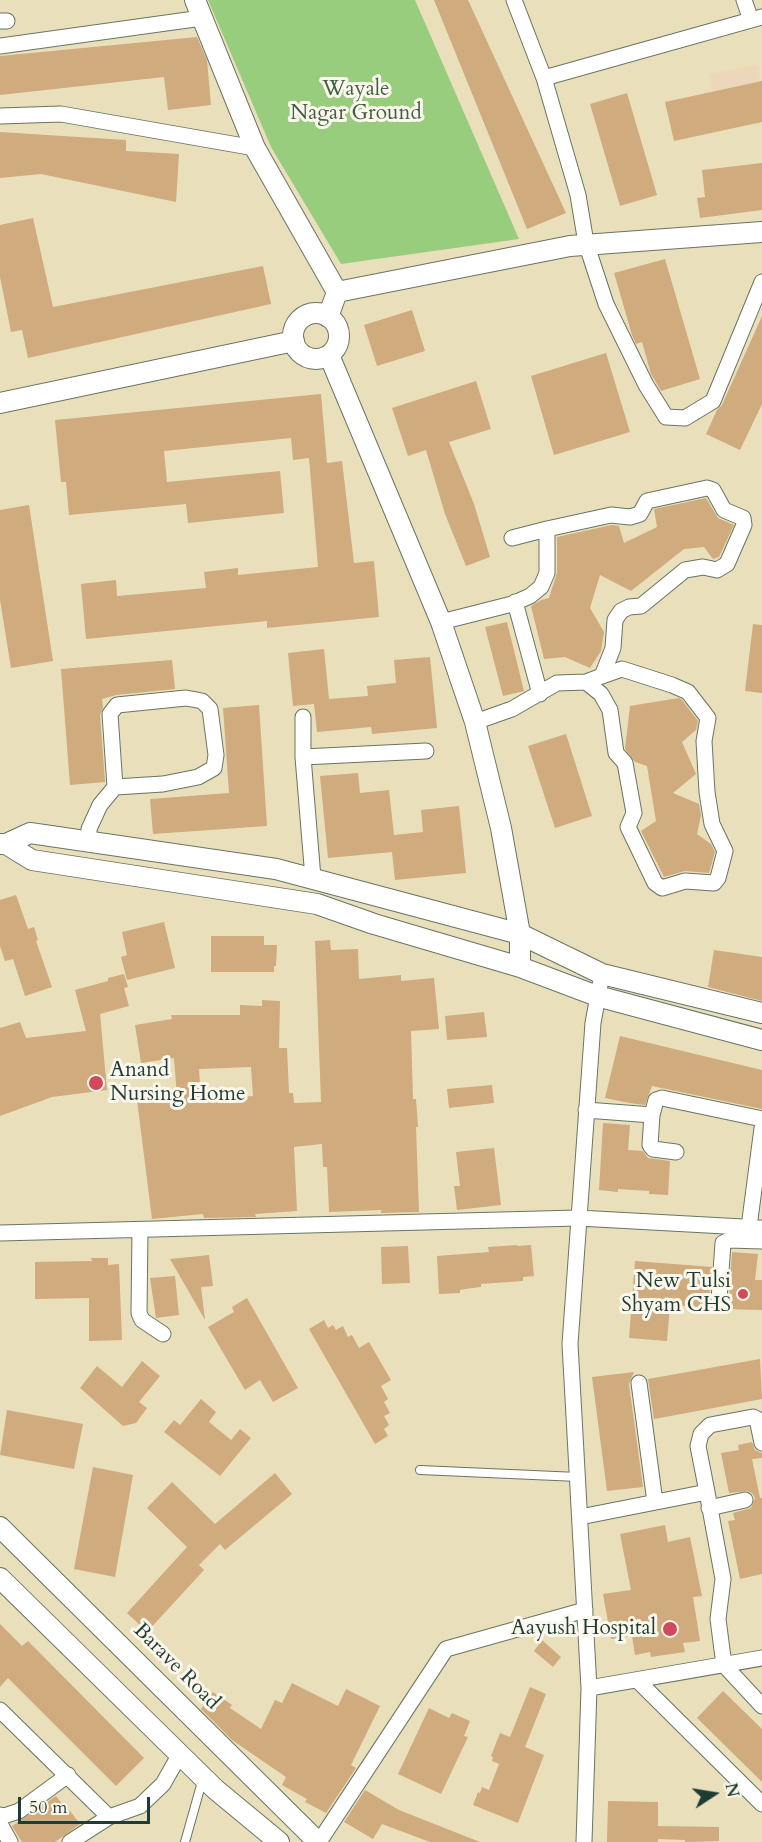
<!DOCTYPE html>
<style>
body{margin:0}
#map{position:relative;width:762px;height:1842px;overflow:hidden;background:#eadfbb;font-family:Cardo,serif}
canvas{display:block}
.north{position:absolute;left:684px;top:1764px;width:60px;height:60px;-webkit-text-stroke:4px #fbf7ec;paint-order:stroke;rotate:78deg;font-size:16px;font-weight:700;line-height:24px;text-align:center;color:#1f3d34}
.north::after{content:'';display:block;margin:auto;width:21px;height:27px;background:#1f3d34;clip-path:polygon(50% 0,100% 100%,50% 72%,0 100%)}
.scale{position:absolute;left:18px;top:1797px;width:132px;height:27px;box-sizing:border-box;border:3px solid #1f3d34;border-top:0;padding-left:8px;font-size:18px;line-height:21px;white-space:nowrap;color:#1f3d34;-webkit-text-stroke:4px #fbf7ec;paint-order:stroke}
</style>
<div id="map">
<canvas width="762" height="1842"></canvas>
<div class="north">N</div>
<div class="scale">50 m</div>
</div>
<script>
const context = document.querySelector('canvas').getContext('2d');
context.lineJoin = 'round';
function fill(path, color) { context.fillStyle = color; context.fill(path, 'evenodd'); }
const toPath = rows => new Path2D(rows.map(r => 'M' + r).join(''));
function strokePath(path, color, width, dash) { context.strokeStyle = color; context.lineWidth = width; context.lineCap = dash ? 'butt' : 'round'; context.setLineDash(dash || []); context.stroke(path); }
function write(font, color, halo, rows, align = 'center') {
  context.font = font + ' Cardo,serif'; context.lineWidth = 6; context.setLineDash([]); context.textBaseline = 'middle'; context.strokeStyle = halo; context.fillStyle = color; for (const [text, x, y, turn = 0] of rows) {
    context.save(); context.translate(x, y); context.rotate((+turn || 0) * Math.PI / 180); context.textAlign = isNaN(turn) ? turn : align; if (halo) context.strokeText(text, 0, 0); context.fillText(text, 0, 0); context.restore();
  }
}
fill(toPath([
 [758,65,762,96,718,114,709,74]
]), '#ecd7ba');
fill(toPath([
 [208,0,415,0,519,239,341,264,271,147]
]), '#99cd7e');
fill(toPath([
 [434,0,468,0,566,213,527,229],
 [197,37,207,60,211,105,168,110,164,77,0,95,0,56],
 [762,81,762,122,674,141,665,102],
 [627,93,657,195,620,206,590,104],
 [0,132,126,140,126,151,179,154,176,202,41,174,0,178],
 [762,163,762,210,700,218,697,198,705,197,702,170],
 [33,218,53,307,263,266,271,304,28,358,22,330,11,332,0,277,0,225],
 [665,259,700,379,661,391,651,374,642,342,636,344,632,335,614,273],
 [412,310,425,351,377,366,364,325],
 [762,316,762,404,740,450,706,434,717,410,722,405],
 [606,353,630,432,554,455,531,376],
 [476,381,491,429,449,442,474,504,490,557,466,566,445,514,426,450,408,456,392,408],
 [321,394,327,463,342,461,354,563,374,561,379,617,267,628,267,621,86,639,81,584,116,580,117,596,206,588,204,572,238,568,238,575,318,567,309,458,293,460,291,438,164,451,167,482,280,471,284,513,188,523,186,504,69,515,66,482,61,482,55,420],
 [706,498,718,518,734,525,719,557,713,559,704,547,684,549,631,591,600,575,590,608,604,632,601,651,590,668,565,657,544,659,531,606,541,600,549,598,557,573,557,537,612,525,619,526,624,543,657,527,654,509],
 [29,505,53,661,11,668,0,600,0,510],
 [507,622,524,691,503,696,485,627],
 [753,624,762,625,762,693,745,691],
 [324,649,329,699,368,696,367,686,396,683,394,660,430,657,437,728,372,734,371,727,317,732,314,704,293,706,288,653],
 [172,660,175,689,116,695,102,699,103,708,100,715,105,782,70,785,61,669],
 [679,698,682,700,698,721,696,730,682,742,696,774,673,793,699,804,701,815,697,834,711,844,715,852,709,873,685,871,664,877,641,831,656,821,647,766,635,762,625,749,630,706],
 [259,705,267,826,153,834,150,799,229,793,223,708],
 [566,734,592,816,555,828,528,746],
 [358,773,360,793,389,790,394,835,423,832,421,810,459,806,466,873,395,880,392,852,328,858,320,776],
 [16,895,28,929,34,927,38,940,36,941,52,987,25,996,13,959,5,961,0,946,0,900],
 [164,922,175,968,127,980,121,957,127,955,122,932],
 [211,936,264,936,264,945,277,945,276,966,274,966,274,972,211,972],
 [330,940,331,950,358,949,359,979,401,975,401,981,434,978,439,1029,411,1031,413,1099,416,1099,418,1127,416,1127,419,1212,381,1213,381,1210,329,1212,327,1167,323,1167,322,1144,294,1147,297,1211,255,1214,256,1217,204,1218,203,1214,152,1219,137,1100,177,1097,174,1058,141,1063,135,1025,172,1019,171,1015,240,1015,240,1005,262,1006,262,1000,280,1001,279,1048,287,1048,289,1093,293,1093,294,1103,321,1102,315,941],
 [251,1067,253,1096,201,1100,199,1069],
 [714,950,762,957,762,1001,708,987],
 [124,974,128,987,124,988,129,1006,100,1014,107,1090,52,1097,0,1116,0,1028,20,1022,26,1038,86,1031,75,990,108,981,108,978],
 [484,1012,487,1037,447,1040,445,1016],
 [620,1036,762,1070,762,1109,652,1086,645,1105,629,1103,605,1098],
 [492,1085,494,1103,449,1108,447,1089],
 [603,1123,630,1125,628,1150,643,1151,648,1158,670,1161,668,1195,649,1194,649,1191,618,1189,618,1192,599,1190],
 [494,1148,501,1205,457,1210,454,1186,460,1186,456,1152],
 [517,1245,517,1246,531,1245,534,1276,523,1277,523,1281,481,1284,481,1287,465,1289,460,1290,460,1293,439,1294,437,1256,489,1252,488,1247],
 [408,1246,410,1283,382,1284,381,1247],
 [732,1252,758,1254,755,1280,762,1280,762,1310,723,1309,729,1301],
 [209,1255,213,1286,201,1287,205,1320,170,1259],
 [91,1258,108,1258,108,1265,119,1264,122,1340,89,1341,89,1298,35,1299,35,1262,92,1261],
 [635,1261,712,1267,709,1300,714,1308,670,1305,667,1341,629,1338],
 [175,1276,179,1315,156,1318,150,1278],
 [247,1298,298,1388,273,1402,260,1380,245,1390,208,1327,234,1312,232,1307],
 [324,1320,328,1328,333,1325,336,1330,343,1326,348,1337,352,1335,359,1348,369,1342,391,1380,381,1386,388,1399,384,1402,390,1413,384,1416,389,1425,384,1429,388,1436,375,1444,309,1329],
 [760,1359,762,1399,654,1419,648,1379],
 [142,1361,160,1376,139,1402,147,1408,136,1423,123,1426,80,1388,97,1366,122,1387],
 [634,1372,629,1384,643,1487,607,1491,592,1377],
 [201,1399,216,1412,209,1422,231,1440,240,1429,251,1438,220,1476,164,1432,174,1420,180,1425],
 [7,1410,83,1424,74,1469,0,1455],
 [752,1442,755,1450,762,1453,762,1458,752,1459,760,1498,762,1498,762,1574,740,1579,728,1521,735,1520,733,1513,751,1508,755,1498,752,1493,747,1491,729,1493,721,1453,739,1450,738,1445],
 [93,1467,133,1475,115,1577,74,1569],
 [275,1473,292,1494,225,1550,220,1544,199,1565,204,1570,147,1632,127,1613,187,1547,147,1508,172,1482,215,1524],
 [665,1525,668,1542,690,1537,702,1596,693,1597,700,1641,683,1643,685,1652,651,1657,650,1652,635,1655,632,1636,611,1639,603,1594,631,1590,620,1534],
 [0,1624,22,1646,28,1641,144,1758,116,1786,8,1678,0,1687],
 [542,1640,561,1657,553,1667,534,1651],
 [292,1683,338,1706,346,1689,380,1706,351,1765,356,1768,326,1813,305,1802,307,1799,282,1785,286,1777,232,1740,201,1709,213,1692,232,1705,230,1708,261,1729,275,1700,282,1703],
 [530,1687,546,1694,525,1747,544,1755,518,1823,473,1805,478,1792,480,1793,482,1787,489,1790,499,1764,492,1761,493,1757,491,1756,500,1733,510,1737],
 [723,1691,762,1729,762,1782,697,1718],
 [429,1708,449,1718,452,1713,470,1721,464,1736,468,1737,441,1794,398,1774],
 [365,1790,399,1810,480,1842,430,1842,382,1824,373,1839,344,1822],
 [56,1796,68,1812,70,1811,80,1824,55,1842,22,1842,12,1826],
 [608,1801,658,1802,658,1826,719,1827,719,1841,685,1842,685,1840,658,1839,658,1842,607,1842]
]), '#cfab7d');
const service = toPath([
 [420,1470,578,1477],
 [185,1842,203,1778]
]);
const minor = toPath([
 [514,0,544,78,578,195,586,243,606,304,646,385,666,417,685,418,713,401,762,282],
 [744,0,751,20],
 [0,21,7,21],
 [0,46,202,18],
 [544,78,762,17],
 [0,116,61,114,255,148],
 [512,538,547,529],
 [515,602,540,694],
 [441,622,512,604,530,596,541,587,547,573,547,529,611,515,630,517,640,514,647,501,707,488,713,490,724,510,743,518,744,525,727,564,717,570,703,567,685,570,641,606,629,607,621,611,615,620,613,648,602,676,586,682,557,683,512,709,475,722],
 [586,682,601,694,610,710,616,753,625,763,634,813,628,827,655,883,662,888,685,881,714,883,718,878,725,851,712,824,707,792,704,741,708,718,688,692,672,685,622,669,602,676],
 [303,717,303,757],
 [89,843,89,829,100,805,115,787,163,784,198,777,214,768,216,755,210,709,202,701,186,698,117,705,110,714,115,787],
 [313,878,303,757,426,751],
 [586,1110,652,1115],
 [676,1152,653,1149,650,1145,652,1115,656,1100,662,1098,762,1119],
 [749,1227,762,1128],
 [140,1230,139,1313,142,1320,163,1334],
 [0,1233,578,1218,762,1228],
 [719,1300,723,1243,729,1240,762,1241],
 [639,1383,655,1502],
 [707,1492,698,1446,701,1434,710,1425,753,1417,757,1419,762,1443],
 [709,1508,745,1500],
 [580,1517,707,1492,723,1579,718,1619,724,1665,762,1706],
 [637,1680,762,1804],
 [589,1688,762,1658],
 [0,1710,109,1817],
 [0,1815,4,1816,19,1811,68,1775],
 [0,1824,10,1842],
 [70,1842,109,1817,140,1806,163,1784,180,1754],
 [319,1842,446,1649,585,1610],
 [584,1842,589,1688,570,1344,593,1023,602,974]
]);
const tertiary = toPath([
 [195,0,255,148,337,292],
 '293 336a23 23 0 1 1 46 0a23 23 0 1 1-46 0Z',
 [328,317,337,292,570,246,762,232],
 [329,355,441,622,475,722,501,828,520,934,520,967],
 [0,403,294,341],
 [0,844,6,844,30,833,276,869,520,934,602,974,762,1013],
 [6,844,32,860,317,904,374,924,520,967,597,996,762,1040],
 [0,1527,318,1842],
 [0,1578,215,1789,279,1842]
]);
strokePath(service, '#667663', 10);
strokePath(minor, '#667663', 17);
strokePath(tertiary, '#667663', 22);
strokePath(service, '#fff', 8);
strokePath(minor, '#fff', 15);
strokePath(tertiary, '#fff', 20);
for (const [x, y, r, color] of [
 [96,1083,8,"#d1495b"],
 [743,1294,6,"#d1495b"],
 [670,1629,8,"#d1495b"]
]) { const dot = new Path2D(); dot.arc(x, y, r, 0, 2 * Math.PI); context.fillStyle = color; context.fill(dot); strokePath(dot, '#fbf7ec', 2); }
write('21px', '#3e6146', '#fbf7ec', [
 ["Wayale",356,90],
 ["Nagar Ground",356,114]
]);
write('21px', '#1f3d34', '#fbf7ec', [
 ["Anand",110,1071,"left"],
 ["Nursing Home",110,1095,"left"],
 ["New Tulsi",731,1282],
 ["Shyam CHS",731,1306],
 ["Aayush Hospital",656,1629]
], 'right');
write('21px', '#1f3d34', '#fbf7ec', [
 ["Barave Road",176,1667,45]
]);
</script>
